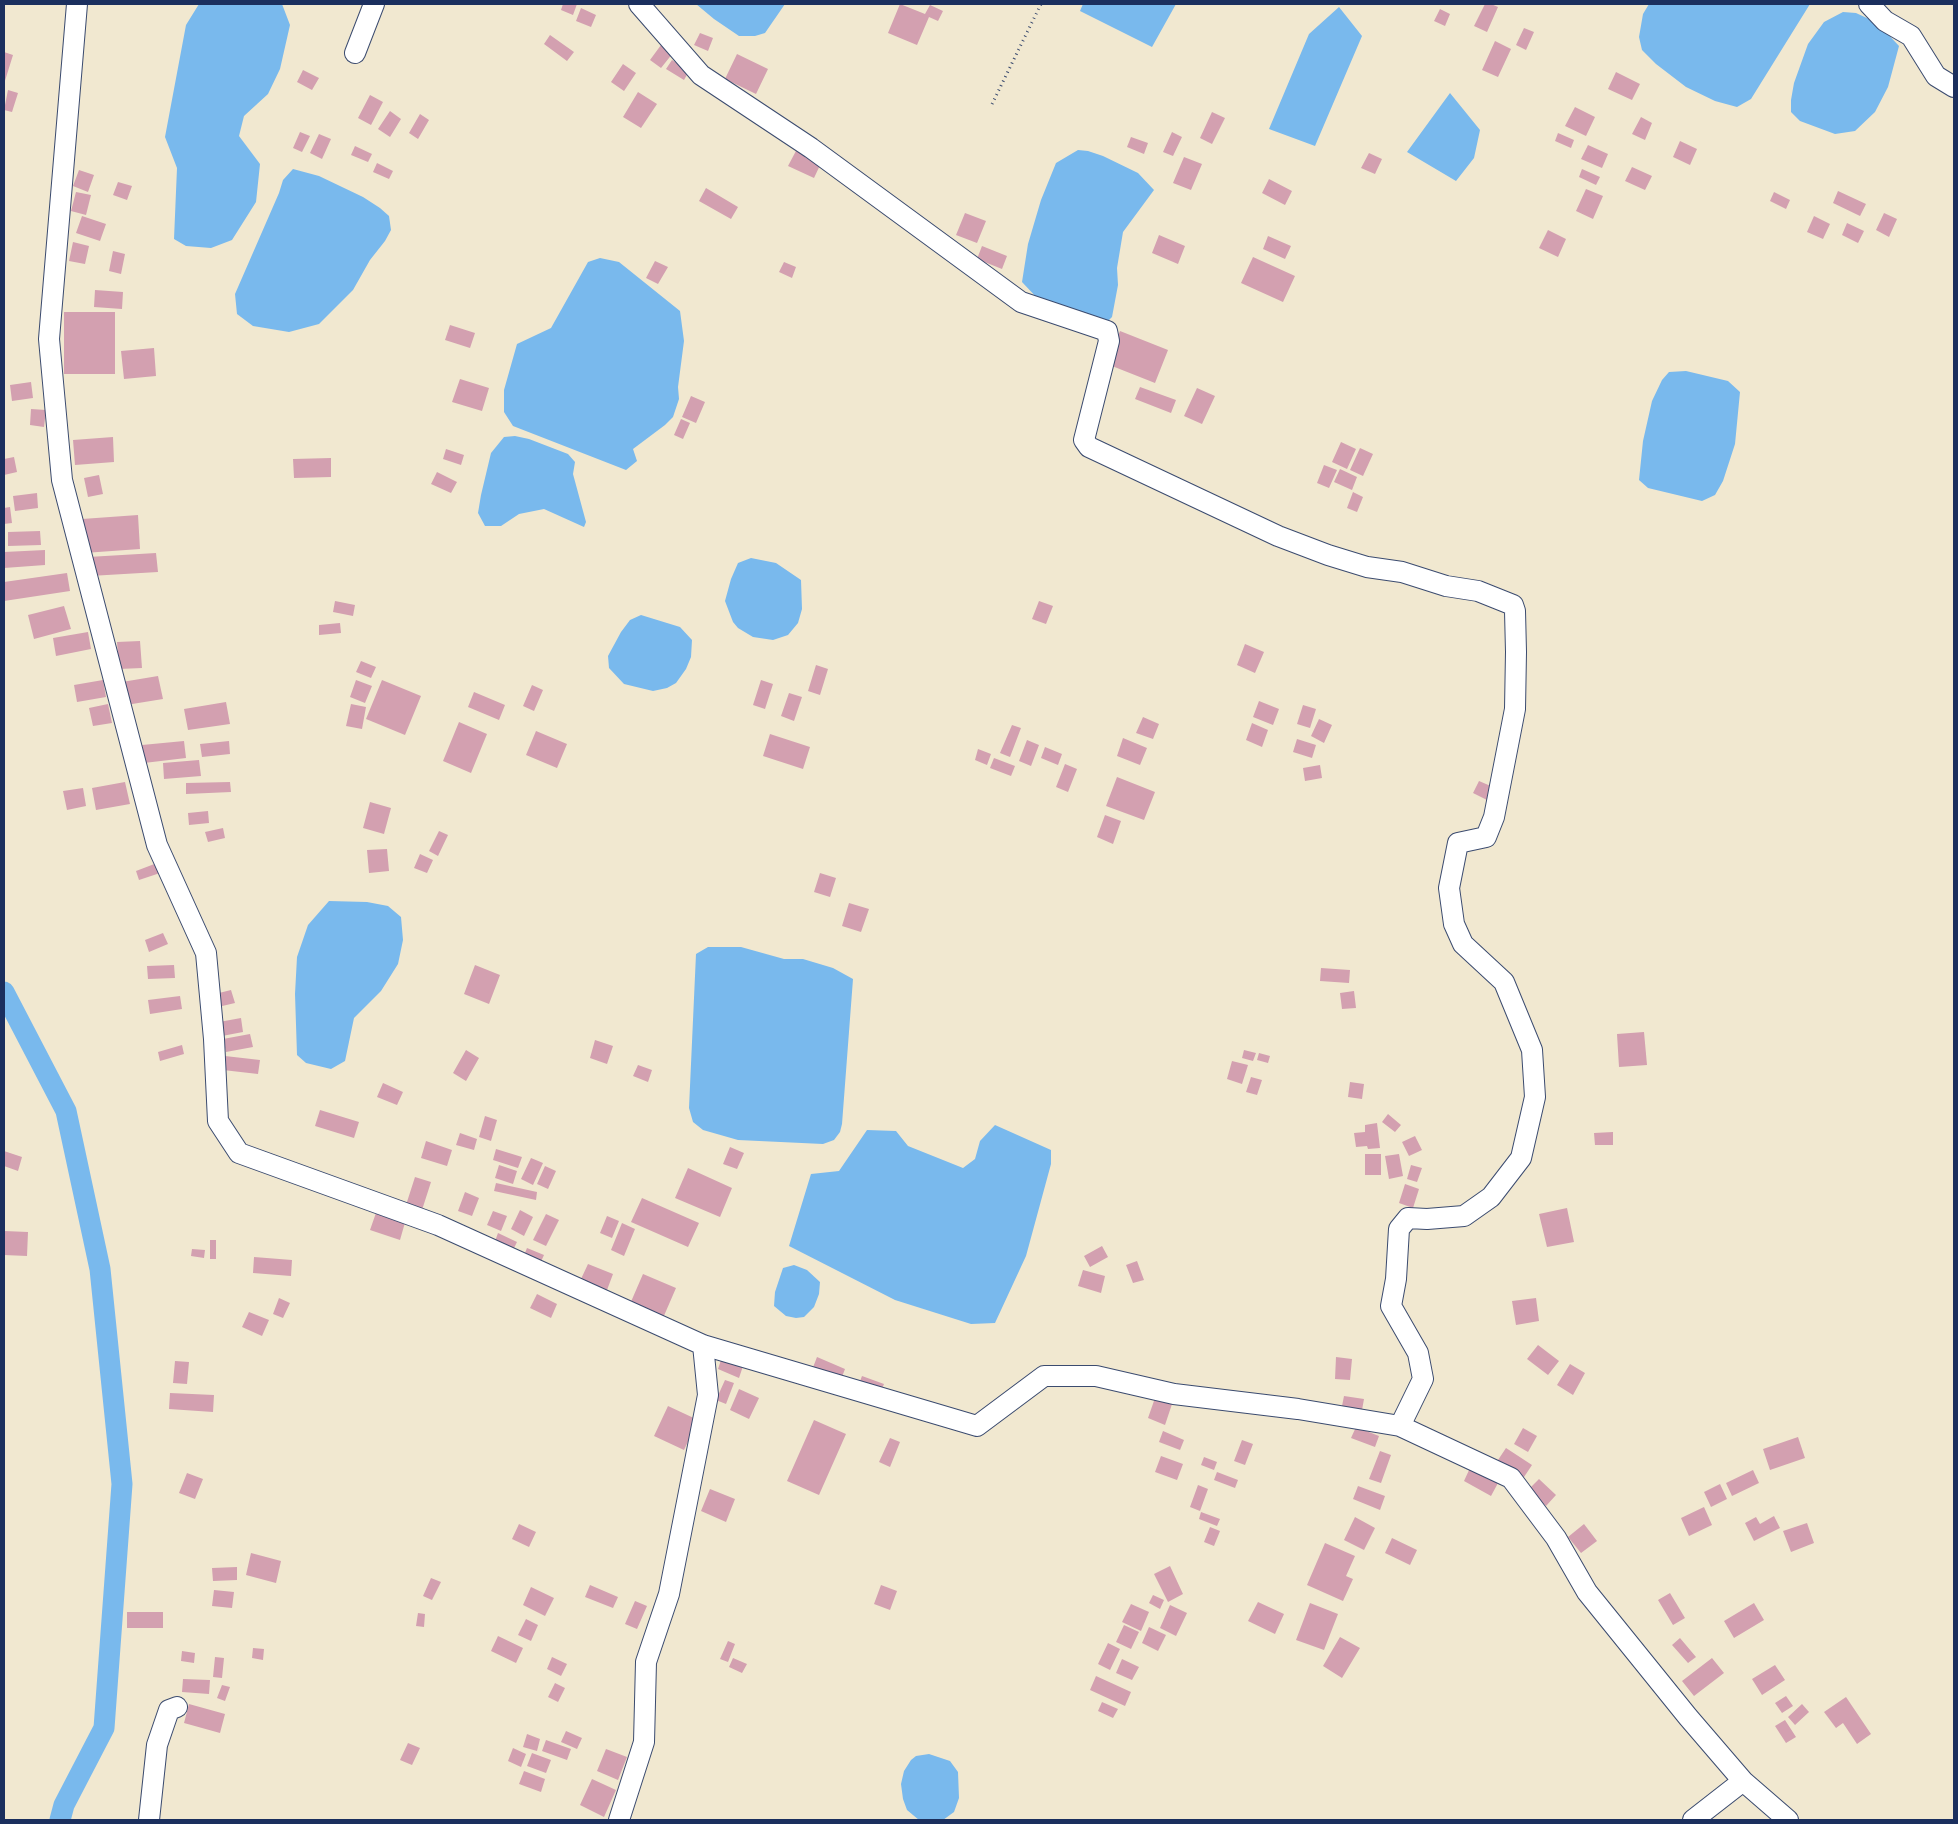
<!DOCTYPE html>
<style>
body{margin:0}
#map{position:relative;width:1958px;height:1824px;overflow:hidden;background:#f1e8d0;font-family:Vollkorn,serif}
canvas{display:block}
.frame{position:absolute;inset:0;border:5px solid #1b2f5e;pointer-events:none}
</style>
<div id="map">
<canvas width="1958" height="1824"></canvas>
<div class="frame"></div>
</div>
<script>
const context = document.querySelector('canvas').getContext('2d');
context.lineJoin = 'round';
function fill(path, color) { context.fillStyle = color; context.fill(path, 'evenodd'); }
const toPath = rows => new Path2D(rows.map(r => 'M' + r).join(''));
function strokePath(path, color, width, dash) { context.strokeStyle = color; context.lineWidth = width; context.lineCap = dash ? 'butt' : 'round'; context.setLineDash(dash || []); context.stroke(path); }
fill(toPath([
 [199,4,282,4,290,25,280,69,268,94,244,116,239,136,260,164,256,202,232,240,211,248,186,246,174,239,177,168,165,137,186,25],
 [696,4,785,4,765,33,755,36,739,36,714,19],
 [1083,4,1176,4,1152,47,1080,11],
 [1649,4,1810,4,1751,99,1737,107,1715,101,1686,87,1656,64,1642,50,1639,37,1643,14],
 [1339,7,1362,36,1315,146,1269,129,1309,34],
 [1843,12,1856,13,1869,19,1885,31,1899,46,1888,87,1875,112,1855,131,1835,134,1800,121,1791,112,1791,100,1794,83,1808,44,1824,22],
 [1450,93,1480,130,1474,158,1456,181,1407,152],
 [1078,150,1088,151,1103,156,1138,173,1154,190,1123,232,1117,268,1118,285,1112,317,1108,321,1039,300,1022,282,1028,244,1041,200,1056,163],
 [293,169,319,176,363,197,380,208,389,216,391,230,385,241,370,260,353,290,319,324,289,332,253,326,237,314,235,294,279,193,283,180],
 [600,258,619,262,680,311,684,341,678,387,679,399,673,417,665,425,633,449,637,461,626,470,513,426,504,412,504,390,517,344,551,328,588,262],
 [1686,371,1728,381,1740,392,1735,444,1723,481,1715,495,1702,501,1648,488,1639,480,1643,441,1652,401,1662,380,1669,372],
 [515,436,529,439,568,454,575,462,573,474,586,522,584,527,544,509,519,514,501,526,485,526,478,513,481,495,491,453,504,437],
 [751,558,776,563,801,580,802,609,798,623,788,635,773,640,753,637,738,628,733,622,725,601,731,579,738,563],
 [641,615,680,627,692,640,691,657,686,669,676,683,667,688,653,691,624,684,609,668,608,656,621,632,630,620],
 [329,901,367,902,388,906,401,917,403,940,398,964,381,991,354,1018,345,1061,331,1069,306,1063,297,1055,295,994,297,957,308,925],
 [708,947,741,947,784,959,803,959,833,968,853,979,842,1124,840,1132,834,1140,823,1144,738,1140,703,1130,693,1122,689,1108,696,954],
 [995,1125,1051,1150,1051,1164,1026,1256,995,1323,971,1324,895,1300,789,1246,811,1174,839,1171,867,1130,896,1131,908,1146,963,1168,975,1159,980,1141],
 [794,1265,807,1270,820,1282,819,1294,814,1307,804,1317,796,1318,786,1316,774,1306,775,1292,783,1268],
 [929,1754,950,1761,958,1772,959,1798,954,1812,943,1820,919,1820,907,1810,903,1799,901,1784,904,1771,911,1760,916,1756]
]), '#79b9ed');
strokePath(toPath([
 [4,992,66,1111,100,1269,122,1484,104,1728,64,1805,60,1820]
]), '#79b9ed', 21);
fill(toPath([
 [563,4,577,4,573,15,561,10],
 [900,4,925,14,930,5,943,11,938,21,929,17,917,45,888,33],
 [1485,4,1491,4,1498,7,1487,32,1474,26],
 [581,8,596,15,591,27,576,21],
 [1440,9,1450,14,1445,26,1434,21],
 [1524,28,1534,32,1526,50,1516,45],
 [700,33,713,38,708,51,694,45],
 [550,35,574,52,567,61,544,44],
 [1495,41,1511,49,1498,77,1482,70],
 [661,45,673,53,661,68,650,60],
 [4,52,13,55,4,84],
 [737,54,768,69,756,94,725,79],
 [672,60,689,71,684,80,666,69],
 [623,64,636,73,624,91,611,82],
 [303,70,319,78,312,90,297,82],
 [1616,72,1640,84,1632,100,1608,89],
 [8,90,18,93,12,112,4,110],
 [638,92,657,104,641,128,623,117],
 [370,95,383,102,371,125,358,118],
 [1575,107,1595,117,1586,136,1565,126],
 [390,111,401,119,390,137,378,129],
 [1212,112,1225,118,1212,144,1200,138],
 [420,114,429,120,418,139,409,133],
 [1641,117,1652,123,1645,140,1632,134],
 [300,132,310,136,302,152,293,148],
 [1172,132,1182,137,1173,156,1163,152],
 [1558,133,1574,140,1571,148,1555,141],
 [319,134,331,139,322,159,310,153],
 [1131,137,1148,143,1144,154,1127,147],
 [1680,141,1697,149,1690,165,1673,157],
 [1588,145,1608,154,1602,168,1581,159],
 [355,146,372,154,368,162,351,155],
 [797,149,822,161,814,178,788,166],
 [1369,153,1382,159,1375,174,1361,168],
 [1184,157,1202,164,1191,190,1173,183],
 [377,163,393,171,389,179,373,172],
 [1632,167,1652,176,1645,190,1625,181],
 [1582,169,1600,177,1596,185,1579,177],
 [79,170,94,175,88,192,73,186],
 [1269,179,1292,191,1285,205,1262,193],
 [118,182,132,186,127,200,113,195],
 [706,188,738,207,731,219,699,201],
 [1586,189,1603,196,1593,219,1576,211],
 [1838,191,1866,204,1860,216,1833,203],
 [76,192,91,195,86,215,71,211],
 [1774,192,1790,200,1786,209,1770,201],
 [965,213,986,221,977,243,956,235],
 [1884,213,1897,219,1889,237,1876,230],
 [82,216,106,224,100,241,76,233],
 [1814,216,1830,224,1823,239,1807,232],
 [1847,223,1864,231,1858,243,1842,235],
 [1548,230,1566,239,1558,257,1539,248],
 [1159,235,1185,246,1178,264,1152,253],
 [1268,236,1291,246,1285,259,1263,249],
 [73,242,89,246,85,264,69,261],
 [982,246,1007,256,1002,269,977,259],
 [113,251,125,254,121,274,109,271],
 [1253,257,1295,276,1283,302,1241,283],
 [655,261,668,267,658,284,646,278],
 [784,262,796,267,792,278,779,272],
 [95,290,123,292,122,309,94,307],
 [64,312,115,312,115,374,64,374],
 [450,325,475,333,470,348,445,340],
 [1120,331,1168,350,1155,383,1107,364],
 [154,348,156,376,124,379,121,351],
 [460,379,489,388,482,411,452,402],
 [31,382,33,398,12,401,10,385],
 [1140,387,1176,400,1171,413,1135,399],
 [1197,388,1215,396,1202,424,1184,416],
 [691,396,705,402,696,423,682,417],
 [31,409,46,410,44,427,30,425],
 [681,419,690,423,683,439,674,435],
 [113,437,114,462,75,465,73,440],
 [1341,442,1356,449,1347,469,1332,462],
 [1360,448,1373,454,1363,476,1350,470],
 [446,449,464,455,461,465,443,459],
 [14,457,17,472,4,475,4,459],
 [331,458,331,477,294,478,293,459],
 [1324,465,1337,470,1329,488,1317,483],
 [1340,469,1357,477,1352,490,1334,482],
 [437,472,457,482,451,493,431,484],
 [99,475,103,494,88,497,84,478],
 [1353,492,1363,497,1357,512,1347,508],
 [37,493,38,508,15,511,13,496],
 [10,507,12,523,4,524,4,508],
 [138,515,140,549,84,553,82,519],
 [40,531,41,545,8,546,8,532],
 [45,550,45,565,4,568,4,552],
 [156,553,158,572,90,576,88,557],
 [67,573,70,591,4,601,4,582],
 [335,601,355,605,353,616,333,612],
 [1039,601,1053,606,1046,624,1032,619],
 [64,606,71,629,34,639,28,615],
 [340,623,341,633,319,635,319,625],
 [88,632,91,649,56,656,53,638],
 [140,641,142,668,119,669,117,642],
 [1245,644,1264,652,1255,673,1237,665],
 [361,661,376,667,371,678,356,672],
 [816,665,828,669,820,695,808,691],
 [158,676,163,699,126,705,122,682],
 [103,680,106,697,77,702,74,685],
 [356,680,372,686,365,703,350,697],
 [382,680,421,696,405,735,366,719],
 [761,680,773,684,765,709,753,705],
 [532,685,543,690,534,711,523,706],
 [474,692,505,705,499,720,468,707],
 [789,693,802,697,794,721,781,716],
 [1259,701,1279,709,1273,725,1253,717],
 [226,702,230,724,188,730,184,709],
 [108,704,112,723,93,726,89,708],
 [351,704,366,707,362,729,346,726],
 [1303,705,1316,709,1310,728,1297,724],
 [1143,717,1159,724,1153,739,1136,733],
 [1319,719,1332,725,1324,743,1311,736],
 [459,722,487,734,471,773,443,761],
 [1252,723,1268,730,1262,747,1246,740],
 [1012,725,1021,728,1010,757,1000,753],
 [536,731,567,744,557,768,526,755],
 [770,734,810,747,803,769,763,756],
 [1123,738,1147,748,1140,765,1117,756],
 [1297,739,1316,745,1312,758,1293,752],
 [1027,740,1039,745,1031,766,1019,761],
 [184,741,186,758,144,763,142,745],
 [229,741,230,754,202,757,200,744],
 [1045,747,1062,754,1058,765,1041,758],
 [978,749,991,754,987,765,975,760],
 [994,758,1015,766,1011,776,990,768],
 [199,760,201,776,164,779,163,763],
 [1065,764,1077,769,1068,792,1056,787],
 [1320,765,1322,778,1305,781,1303,768],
 [1117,777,1155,792,1144,820,1106,806],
 [1479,781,1493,787,1487,800,1473,793],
 [125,782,130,804,96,810,92,788],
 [230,782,231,792,186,794,186,783],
 [83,788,86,806,67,810,63,791],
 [370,802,391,808,384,834,363,828],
 [208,811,209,823,189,825,188,813],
 [1105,815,1121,821,1113,844,1097,837],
 [223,828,225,838,208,842,205,832],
 [439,831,448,835,438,856,429,851],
 [387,849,389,871,369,873,367,850],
 [420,854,433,860,427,873,414,868],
 [157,863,160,873,139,880,136,871],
 [820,873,836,878,830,897,814,892],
 [849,903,869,909,861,932,842,926],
 [163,933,168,944,149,952,145,940],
 [174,965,175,978,148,979,147,966],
 [475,965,500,975,489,1004,464,994],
 [1321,968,1350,970,1349,983,1320,981],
 [231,990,235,1003,218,1007,215,994],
 [1354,991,1356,1008,1342,1009,1340,993],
 [180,996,182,1009,150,1014,148,1000],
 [241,1018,243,1032,222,1036,219,1022],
 [1644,1032,1647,1065,1619,1067,1617,1034],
 [250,1034,253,1047,226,1052,223,1039],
 [595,1040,613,1046,607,1064,590,1058],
 [182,1045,184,1054,160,1061,158,1052],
 [466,1050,479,1058,466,1081,453,1073],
 [1244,1050,1256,1053,1253,1061,1242,1058],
 [1259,1053,1270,1056,1268,1063,1257,1060],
 [225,1056,260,1060,258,1074,223,1070],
 [1232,1061,1248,1065,1242,1084,1227,1079],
 [638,1065,652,1070,648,1082,633,1076],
 [1251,1077,1262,1080,1257,1095,1246,1092],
 [1350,1082,1364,1084,1362,1099,1348,1097],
 [383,1083,403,1092,397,1105,377,1097],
 [320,1110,359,1122,354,1138,315,1126],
 [1388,1114,1401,1125,1395,1132,1382,1122],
 [485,1116,497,1120,491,1141,479,1137],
 [1377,1123,1380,1148,1368,1149,1367,1146,1356,1147,1354,1133,1365,1132,1365,1125],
 [1613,1132,1613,1145,1595,1145,1594,1133],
 [460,1133,477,1139,474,1150,456,1145],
 [1415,1136,1422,1150,1409,1156,1402,1142],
 [426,1141,452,1150,447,1166,421,1158],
 [730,1147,744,1153,737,1169,723,1164],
 [496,1149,522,1157,518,1168,493,1160],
 [4,1151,22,1157,18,1171,4,1166],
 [1365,1154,1381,1154,1381,1175,1365,1175],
 [1399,1154,1403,1176,1389,1179,1385,1156],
 [531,1158,543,1163,533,1185,521,1179],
 [499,1165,517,1171,513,1184,495,1178],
 [1411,1165,1422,1168,1417,1182,1407,1179],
 [545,1166,556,1171,548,1189,537,1184],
 [688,1168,732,1188,720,1217,675,1198],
 [415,1177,431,1182,422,1210,406,1205],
 [496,1183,537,1192,536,1200,494,1191],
 [1405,1184,1419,1189,1413,1208,1399,1203],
 [465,1192,479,1198,472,1216,458,1211],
 [642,1198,699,1223,688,1247,631,1222],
 [1567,1208,1574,1242,1547,1247,1539,1214],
 [377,1210,406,1219,400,1240,370,1230],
 [520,1210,533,1217,524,1236,511,1229],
 [493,1211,507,1216,501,1231,487,1225],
 [546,1214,559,1220,546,1246,533,1240],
 [607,1216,619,1221,612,1238,600,1233],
 [622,1223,635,1229,624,1256,611,1250],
 [4,1231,28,1232,27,1256,4,1255],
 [498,1233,517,1242,512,1252,494,1244],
 [210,1240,216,1240,216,1259,210,1259],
 [1102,1246,1108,1257,1090,1267,1084,1256],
 [527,1248,544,1255,539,1266,523,1258],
 [192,1249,205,1250,204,1258,191,1256],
 [254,1257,292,1260,291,1276,253,1273],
 [1137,1261,1144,1280,1133,1283,1126,1265],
 [588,1264,613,1274,607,1290,581,1279],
 [1083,1270,1105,1276,1101,1293,1078,1286],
 [643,1274,676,1288,663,1318,630,1304],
 [537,1294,557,1304,551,1318,530,1308],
 [279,1298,290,1303,283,1318,273,1314],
 [1536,1298,1539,1321,1516,1325,1512,1301],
 [249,1312,269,1320,262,1336,242,1327],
 [1538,1345,1559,1361,1548,1375,1527,1359],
 [722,1357,743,1366,739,1378,718,1369],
 [817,1357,845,1369,840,1382,812,1370],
 [1336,1357,1352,1359,1350,1380,1335,1379],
 [175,1361,189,1362,187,1384,173,1383],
 [1570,1364,1585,1373,1573,1395,1557,1385],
 [862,1376,884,1384,878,1398,857,1389],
 [725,1380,734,1383,726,1404,716,1400],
 [739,1389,759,1398,749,1419,730,1410],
 [170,1393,214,1395,213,1412,169,1409],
 [1344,1396,1364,1399,1362,1410,1342,1406],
 [1155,1398,1172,1404,1165,1425,1148,1418],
 [668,1406,698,1420,684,1450,654,1436],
 [814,1420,846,1434,819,1495,787,1481],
 [1356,1427,1379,1436,1375,1447,1351,1438],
 [1523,1428,1537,1436,1528,1452,1514,1444],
 [1163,1431,1184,1440,1180,1450,1159,1442],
 [1798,1437,1805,1458,1770,1470,1763,1449],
 [890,1438,900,1442,890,1467,879,1462],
 [1242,1440,1253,1444,1245,1465,1234,1461],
 [1506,1448,1532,1465,1522,1480,1496,1463],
 [1380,1451,1391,1455,1381,1483,1369,1479],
 [1161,1456,1183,1464,1177,1480,1155,1472],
 [1204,1457,1217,1462,1214,1470,1201,1465],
 [1470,1468,1498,1483,1491,1496,1464,1481],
 [1753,1470,1759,1483,1732,1496,1726,1483],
 [1217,1472,1238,1480,1235,1488,1214,1480],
 [187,1473,203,1479,195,1499,179,1493],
 [1539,1479,1556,1495,1546,1506,1529,1489],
 [1720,1484,1727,1499,1711,1507,1704,1492],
 [1198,1485,1208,1489,1200,1511,1190,1507],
 [1358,1486,1385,1496,1380,1510,1353,1499],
 [710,1489,735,1499,726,1522,701,1511],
 [1704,1507,1712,1525,1689,1536,1681,1518],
 [1201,1512,1220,1519,1217,1526,1199,1519],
 [1774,1516,1780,1528,1754,1541,1745,1523,1756,1517,1760,1524],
 [1355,1517,1375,1528,1364,1550,1344,1540],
 [1807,1523,1814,1543,1791,1552,1783,1531],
 [519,1524,536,1532,529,1547,512,1539],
 [1584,1524,1597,1541,1581,1553,1568,1537],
 [1210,1527,1220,1531,1214,1546,1204,1542],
 [1392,1538,1417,1550,1410,1565,1385,1553],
 [1325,1543,1355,1556,1346,1576,1353,1579,1343,1601,1307,1585],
 [251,1553,281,1561,276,1583,246,1575],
 [1170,1566,1183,1594,1168,1602,1154,1574],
 [237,1567,237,1580,213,1581,212,1568],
 [431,1578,441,1582,432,1600,423,1596],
 [590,1585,618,1597,613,1608,585,1597],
 [881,1585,897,1591,890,1610,874,1604],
 [531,1587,554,1598,545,1616,523,1605],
 [214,1590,234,1592,232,1608,212,1606],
 [1670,1593,1685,1618,1673,1625,1658,1600],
 [1153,1595,1164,1600,1160,1609,1149,1603],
 [635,1601,647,1606,637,1629,625,1624],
 [1258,1602,1284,1614,1275,1634,1248,1621],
 [1310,1603,1338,1614,1324,1650,1296,1640],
 [1754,1603,1764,1620,1734,1638,1724,1621],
 [1131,1604,1149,1612,1141,1631,1122,1622],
 [1170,1605,1187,1613,1176,1636,1160,1628],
 [127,1612,163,1612,163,1628,127,1628],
 [418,1613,425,1614,424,1627,416,1626],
 [526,1619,538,1625,531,1641,518,1635],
 [1124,1625,1139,1632,1131,1649,1116,1642],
 [1149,1627,1166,1635,1158,1651,1142,1643],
 [498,1636,523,1648,516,1663,491,1651],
 [1340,1637,1360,1648,1342,1678,1323,1666],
 [1680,1638,1696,1657,1688,1663,1672,1645],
 [728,1641,735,1644,728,1662,720,1659],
 [1108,1643,1120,1649,1110,1670,1098,1664],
 [253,1648,264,1649,263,1660,252,1658],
 [182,1651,195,1653,194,1663,181,1661],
 [215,1657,224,1658,222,1678,213,1677],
 [552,1657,567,1664,561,1676,547,1669],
 [733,1658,747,1664,742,1673,729,1667],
 [1712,1658,1724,1673,1694,1696,1682,1681],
 [1122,1659,1139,1667,1132,1680,1116,1673],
 [1775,1665,1785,1680,1762,1695,1752,1679],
 [1096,1676,1131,1692,1125,1706,1090,1690],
 [183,1679,210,1680,209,1694,182,1692],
 [555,1683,565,1688,558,1702,548,1697],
 [222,1685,230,1687,225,1701,217,1698],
 [1786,1696,1793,1706,1782,1713,1775,1703],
 [1846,1697,1871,1734,1857,1744,1843,1723,1836,1728,1824,1712],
 [1102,1702,1118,1709,1113,1718,1098,1711],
 [189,1704,225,1714,220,1733,184,1723],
 [1802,1704,1809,1712,1795,1725,1788,1717],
 [1785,1720,1796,1737,1786,1743,1775,1726],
 [566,1731,582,1738,577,1749,561,1742],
 [527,1734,540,1739,537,1751,523,1747],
 [546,1740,571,1749,567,1760,542,1751],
 [408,1743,420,1748,412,1765,400,1760],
 [513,1748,526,1754,521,1767,508,1761],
 [606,1749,627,1757,618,1780,597,1771],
 [532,1753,551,1760,546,1773,527,1766],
 [524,1771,545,1779,541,1792,519,1784],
 [592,1779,616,1790,604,1817,580,1805]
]), '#d3a0b0');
const minor = toPath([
 [77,4,49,339,62,480,157,845,206,953,214,1039,218,1121,239,1153,438,1225,703,1345,977,1426,1044,1376,1096,1376,1174,1394,1298,1409,1400,1426,1511,1478,1556,1538,1587,1592,1688,1717,1743,1781,1788,1820],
 [639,4,701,75,811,148,1021,302,1107,331,1109,341,1084,440,1089,447,1278,536,1328,555,1367,567,1402,572,1446,586,1478,591,1513,605,1515,611,1516,652,1515,709,1494,817,1486,837,1458,843,1449,888,1454,924,1463,944,1504,982,1532,1050,1535,1097,1521,1158,1491,1197,1464,1216,1427,1219,1408,1218,1399,1229,1396,1279,1391,1306,1418,1353,1423,1379,1400,1426],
 [1869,4,1885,21,1911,36,1936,76,1954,87],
 [355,53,374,4],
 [149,1820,157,1745,169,1710,177,1707],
 [619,1820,644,1742,646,1662,669,1594,708,1395,703,1345],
 [1693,1820,1743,1781]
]);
strokePath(minor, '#3b4b6f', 22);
strokePath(toPath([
 [992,104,1041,4]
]), '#3b4b6f', 3, [1, 4]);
strokePath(minor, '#fff', 20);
</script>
